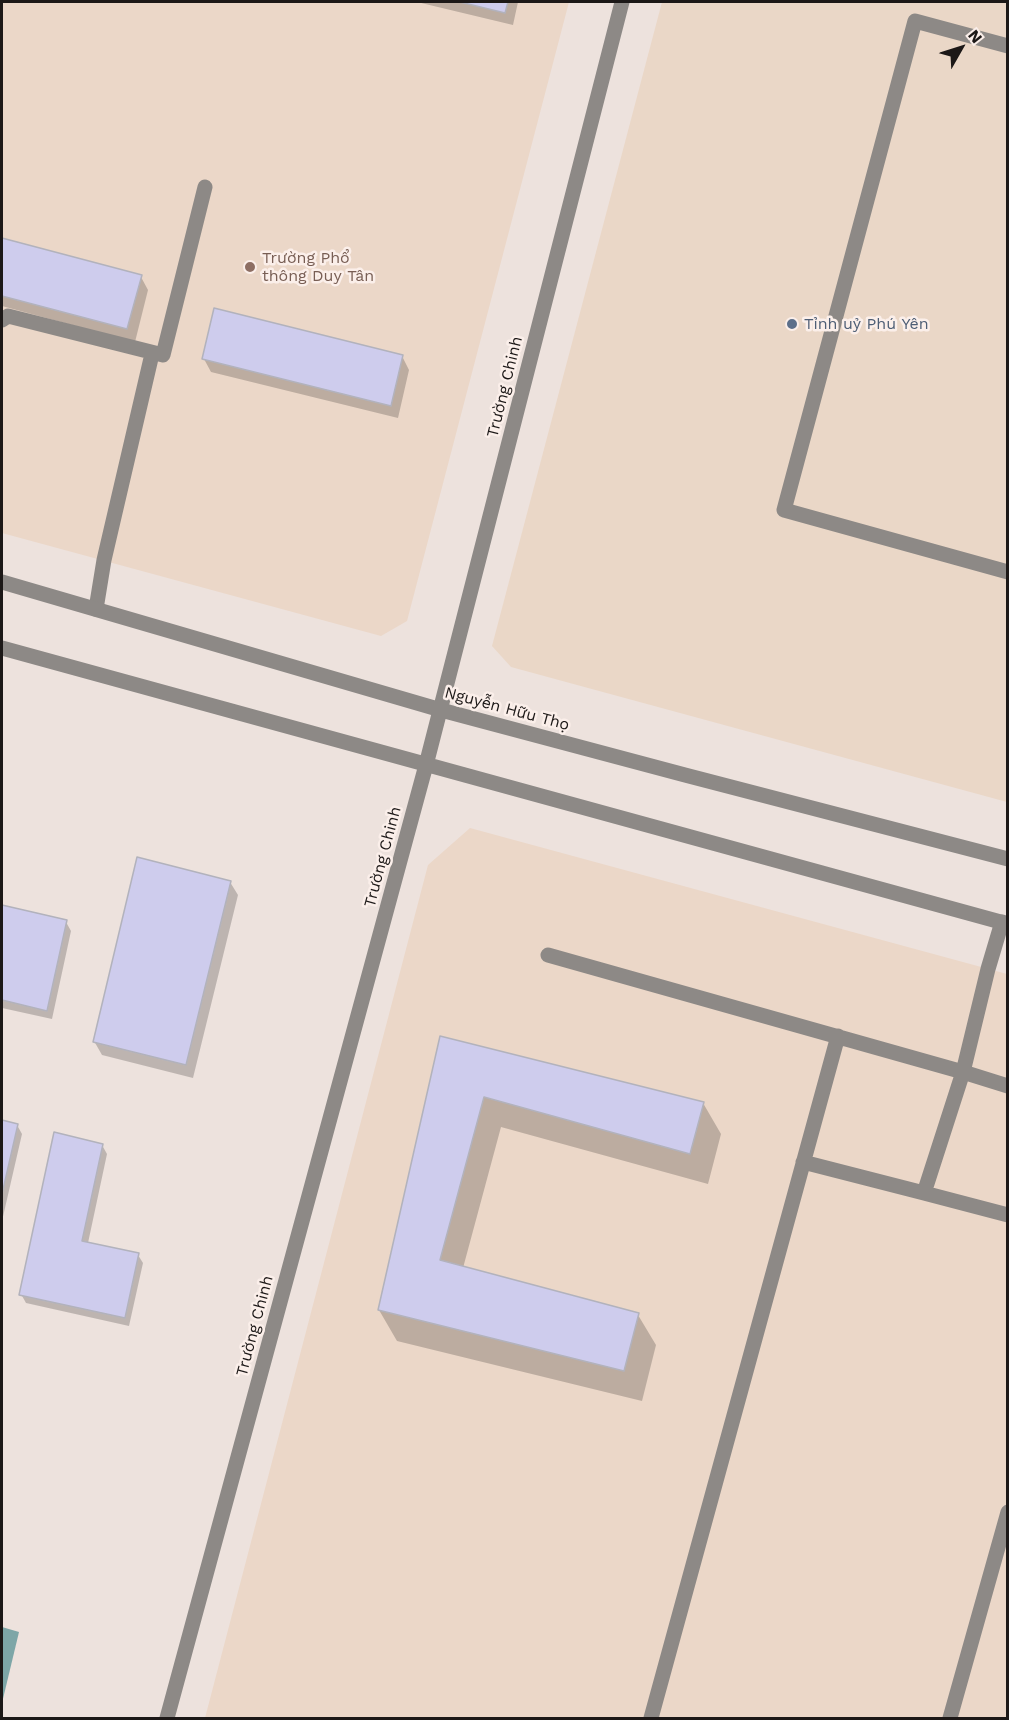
<!DOCTYPE html>
<meta charset="utf-8">
<style>
body{margin:0}
#map{position:relative;width:1009px;height:1720px;overflow:hidden;background:#ede2dd;font-family:"Work Sans",sans-serif}
canvas{display:block}
.frame{position:absolute;inset:0;border:3px solid #1c1817;pointer-events:none}
.north{position:absolute;left:931px;top:18px;width:60px;height:60px;-webkit-text-stroke:4px #fbefea;paint-order:stroke;rotate:51deg;font-size:16px;font-weight:700;line-height:24px;text-align:center;color:#1c1817}
.north::after{content:'';display:block;margin:auto;width:21px;height:27px;background:#1c1817;clip-path:polygon(50% 0,100% 100%,50% 72%,0 100%)}
</style>
<div id="map">
<canvas width="1009" height="1720"></canvas>
<div class="frame"></div>
<div class="north">N</div>
</div>
<script>
const context = document.querySelector('canvas').getContext('2d');
context.lineJoin = 'round';
function fill(path, color) { context.fillStyle = color; context.fill(path, 'evenodd'); }
const toPath = rows => new Path2D(rows.map(r => 'M' + r).join(''));
function strokePath(path, color, width, dash) { context.strokeStyle = color; context.lineWidth = width; context.lineCap = dash ? 'butt' : 'round'; context.setLineDash(dash || []); context.stroke(path); }
function write(font, color, halo, rows, align = 'center') {
  context.font = font + ' "Work Sans",sans-serif'; context.lineWidth = 5; context.setLineDash([]); context.textBaseline = 'middle'; context.strokeStyle = halo; context.fillStyle = color; for (const [text, x, y, turn = 0] of rows) {
    context.save(); context.translate(x, y); context.rotate((+turn || 0) * Math.PI / 180); context.textAlign = isNaN(turn) ? turn : align; if (halo) context.strokeText(text, 0, 0); context.fillText(text, 0, 0); context.restore();
  }
}
fill(toPath([
 [662,2,1007,2,1007,802,511,667,492,646]
]), '#ead7c7');
fill(toPath([
 [2,2,569,2,407,621,381,636,2,533],
 [470,828,1007,974,1007,1718,205,1718,428,865]
]), '#ebd7c8');
fill(toPath([
 [2,1627,19,1632,2,1703]
]), '#7da6a7');
fill(toPath([
 [417,2,518,2,513,25],
 [2,240,141,277,148,290,135,342,2,306],
 [402,356,409,370,398,418,211,372,204,359],
 [230,882,238,895,193,1078,102,1055,94,1041],
 [2,907,66,922,71,931,52,1019,2,1008],
 [441,1037,703,1103,721,1134,708,1184,501,1127,463,1268,638,1315,656,1345,642,1401,397,1341,379,1310],
 [2,1122,17,1125,22,1134,2,1221],
 [102,1145,107,1154,88,1243,138,1255,143,1263,129,1326,26,1303,21,1294]
]), '#0003');
const building = toPath([
 [460,2,508,2,505,13,460,2],
 [2,238,142,275,127,329,2,296,2,238],
 [214,308,403,355,391,406,202,359,214,308],
 [137,857,231,881,186,1065,93,1042,137,857],
 [2,905,67,920,47,1011,2,1000,2,905],
 [440,1036,704,1102,690,1154,484,1097,440,1260,639,1313,624,1371,378,1310,440,1036],
 [2,1120,18,1124,2,1194,2,1120],
 [54,1132,103,1144,82,1241,139,1253,125,1318,19,1295,54,1132]
]);
fill(building, '#cecced');
strokePath(building, '#b2b2bc', 1.5);
strokePath(toPath([
 [1008,46,915,21,784,510,1008,572],
 [2,320,8,316,163,355,205,187],
 [96,609,104,560,152,354],
 [548,955,963,1072,988,969,1002,922],
 [803,1162,924,1193,963,1072,1008,1086],
 [924,1193,1008,1215],
 [651,1718,838,1036],
 [950,1718,1008,1512]
]), '#8d8986', 15);
strokePath(toPath([
 [2,582,441,710,685,775,1008,859],
 [2,648,1008,924],
 [167,1718,426,765,622,2]
]), '#8d8986', 15);
for (const [x, y, r, color] of [
 [250,267,6,"#8d6e63"],
 [792,324,6,"#5c6f8a"]
]) { const dot = new Path2D(); dot.arc(x, y, r, 0, 2 * Math.PI); context.fillStyle = color; context.fill(dot); strokePath(dot, '#fbefea', 2); }
write('16px', '#785e54', '#fbefea', [
 ["Trường Phổ",262,258],
 ["thông Duy Tân",262,276]
], 'left');
write('16px', '#4e5e75', '#fbefea', [
 ["Tỉnh uỷ Phú Yên",804,324]
], 'left');
write('16px', '#1c1817', '#fbefea', [
 ["Trường Chinh",505,387,-76],
 ["Nguyễn Hữu Thọ",507,709,15],
 ["Trường Chinh",383,857,-75],
 ["Trường Chinh",255,1326,-75]
]);
</script>
